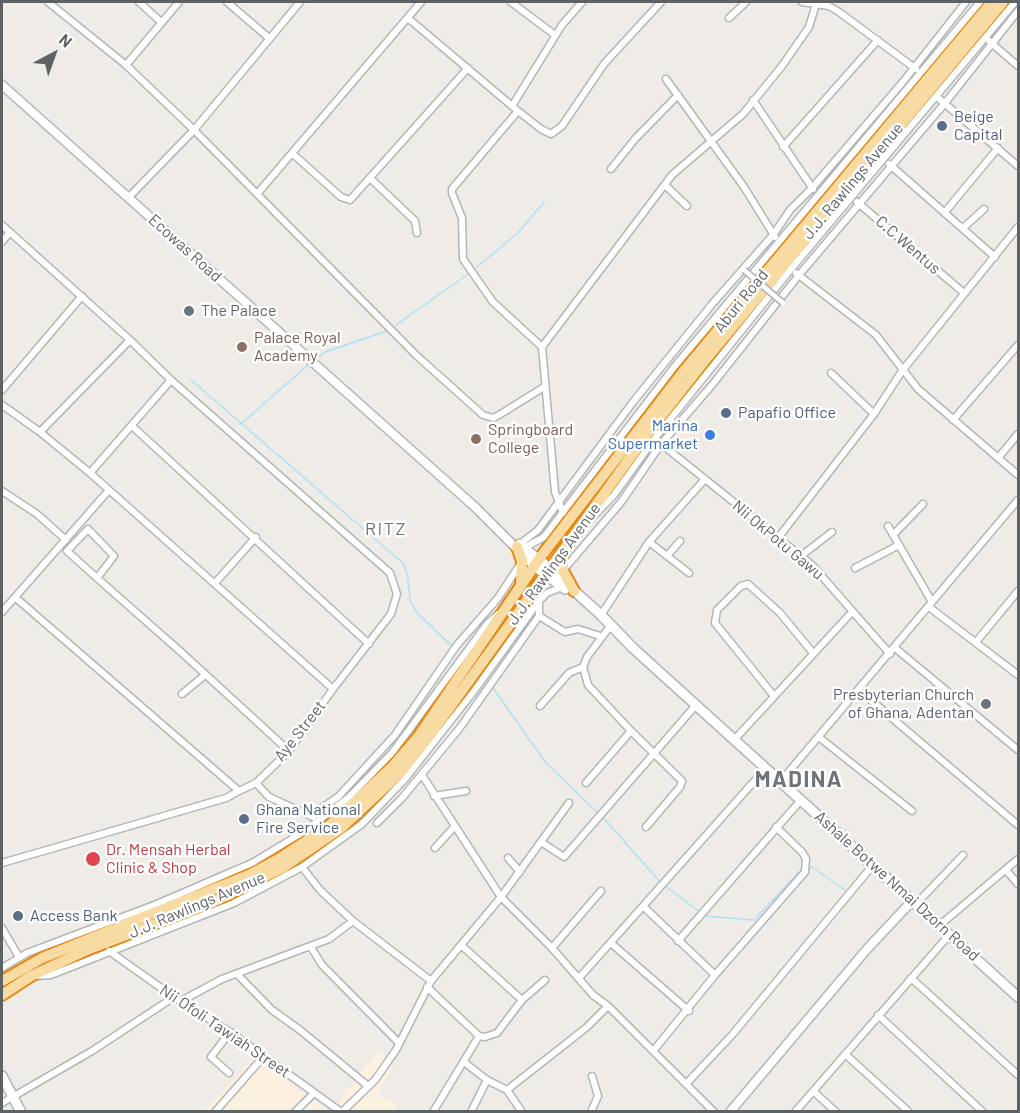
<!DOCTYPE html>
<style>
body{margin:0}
#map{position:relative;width:1020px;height:1113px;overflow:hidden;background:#efebe6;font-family:Barlow,sans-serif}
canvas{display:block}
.frame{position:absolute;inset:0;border:3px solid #5d6265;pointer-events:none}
.north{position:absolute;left:24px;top:24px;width:60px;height:60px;-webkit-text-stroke:4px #fff;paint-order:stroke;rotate:41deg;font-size:16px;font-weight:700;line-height:24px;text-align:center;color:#5d6265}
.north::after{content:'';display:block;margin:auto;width:21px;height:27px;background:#5d6265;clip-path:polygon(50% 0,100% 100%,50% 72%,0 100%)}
</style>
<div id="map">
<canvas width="1020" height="1113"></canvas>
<div class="frame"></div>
<div class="north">N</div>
</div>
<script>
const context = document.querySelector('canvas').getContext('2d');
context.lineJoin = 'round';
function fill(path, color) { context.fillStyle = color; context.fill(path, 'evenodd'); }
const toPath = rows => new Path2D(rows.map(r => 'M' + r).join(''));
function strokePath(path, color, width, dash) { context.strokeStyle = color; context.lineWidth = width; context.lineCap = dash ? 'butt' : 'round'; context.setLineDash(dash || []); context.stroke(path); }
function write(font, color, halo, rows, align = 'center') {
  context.font = font + ' Barlow,sans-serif'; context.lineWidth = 5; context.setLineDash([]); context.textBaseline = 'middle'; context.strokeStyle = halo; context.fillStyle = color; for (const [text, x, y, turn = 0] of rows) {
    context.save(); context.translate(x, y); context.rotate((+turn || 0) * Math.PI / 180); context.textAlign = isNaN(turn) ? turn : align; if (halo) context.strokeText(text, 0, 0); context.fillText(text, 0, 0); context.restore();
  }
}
fill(toPath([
 [378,1051,394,1065,377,1094,397,1105,394,1111,331,1112],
 [254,1057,328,1111,203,1112]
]), '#fcf1de');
strokePath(toPath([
 [477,267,518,233,544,202],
 [396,325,468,274],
 [316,359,325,352,387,331],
 [191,380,404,564,408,578,410,600,417,613,452,646],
 [242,423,307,366],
 [493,688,546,763,598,813],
 [602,816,660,882],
 [808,869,812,867,845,890],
 [664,885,701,913],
 [705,916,754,920,799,872,803,870]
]), '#abe1f9', 1.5);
const minor = toPath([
 [48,2,126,65,194,130,417,356,483,415,493,418,499,415,544,387],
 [139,2,161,22],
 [227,2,269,38],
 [511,2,555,35],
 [802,2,829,6,839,12,916,69],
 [729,18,746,2],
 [409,19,518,111,541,129,551,134,562,126,604,64,661,2],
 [989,41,1018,66],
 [126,65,179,2],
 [666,79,744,187,775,237],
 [937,97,1018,166],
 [753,100,813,189],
 [512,106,562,25,582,2],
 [518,111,452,189,452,193,462,218,463,259,493,302,542,347],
 [783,147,878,40],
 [293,154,341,197,350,200,468,68],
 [889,164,995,257],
 [611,169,635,139,678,95],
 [371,179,415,221,417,233],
 [665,185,687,206],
 [257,194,421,2],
 [128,198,194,130,300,2],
 [857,202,964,293],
 [945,212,998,148],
 [2,225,130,340,40,432],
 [963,228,984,209],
 [2,242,10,232],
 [796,273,876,335,918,389,1018,475],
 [130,340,171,380,390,573,397,594,391,614,333,689],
 [831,373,874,414],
 [2,390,82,296],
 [2,405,40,432,90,473,333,689,289,751,256,783,239,791,16,598],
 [953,420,1018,345],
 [132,426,369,644],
 [660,443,812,565,890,654],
 [998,458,1018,434],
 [90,473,171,380],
 [2,491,37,514,66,540],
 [563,513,555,492,542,347,672,175,743,114,782,66,809,27,816,4],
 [588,522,614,495,655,438,791,269,1015,2],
 [888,526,932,602],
 [893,535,923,504],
 [778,538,874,414,902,371,1018,227],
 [649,542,689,573],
 [520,544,538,530,633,402,713,303,773,235,790,210,812,188,902,83,966,2],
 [524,548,544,537,675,366,980,2],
 [667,556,680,541],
 [801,556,832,532],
 [565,568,622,501,661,444,712,385,799,275,945,103,1018,11],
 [855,568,899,545],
 [97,578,114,556,88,529,67,551,97,578,181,652,289,751],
 [215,583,256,537],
 [929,607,1018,675],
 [2,612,109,490],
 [601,615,649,542,705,479],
 [539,616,565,632,578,629,600,636],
 [611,625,587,657,583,667,588,685,631,731,682,781,680,787,646,827],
 [976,642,1018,591],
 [895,648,1018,750],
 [859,690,1018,825],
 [182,694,205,675],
 [774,696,715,623,717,610,741,586,748,584,780,613,813,653],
 [540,706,569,673,583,667],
 [820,738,912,811],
 [735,739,852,612],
 [422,775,501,897,552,948,593,995,608,1006,714,1112],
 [781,781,1018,500],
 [256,783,269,797,313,817],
 [586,783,631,731],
 [434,796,466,791],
 [311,815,338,797,395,735,457,645,498,598,519,566],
 [377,823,402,798,459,729,539,616,539,602],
 [541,842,564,857,696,705],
 [435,848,455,826],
 [508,858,520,872],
 [2,863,226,798,239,791],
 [302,867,320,890,353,921,431,981],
 [1006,870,1018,884],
 [917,903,963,855],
 [644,907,715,975],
 [940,925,1018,859],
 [2,928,19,957],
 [678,941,801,800],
 [612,944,689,1011],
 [461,945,522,1000],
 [311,947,322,965,399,1043],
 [552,948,601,891],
 [109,951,174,997,230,1032,341,1112],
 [2,968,27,953,157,904,252,863,305,831,348,798,392,753,487,624,498,614],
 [237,974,272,1010,300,1030,368,1086],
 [35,976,51,975,234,903,302,867,327,849,362,824,405,779,474,691,539,601,547,593,562,587],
 [579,978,766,768],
 [911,978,1018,1075],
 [427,987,479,1036,485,1037,497,1033,522,1000,545,980],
 [181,1001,222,979,329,939,353,921],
 [878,1015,983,1112],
 [654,1050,715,975,805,872,806,859,802,852,776,827],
 [845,1054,909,1112],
 [464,1062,487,1080,507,1090,522,1112],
 [229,1073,211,1057,230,1032],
 [687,1083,732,1035,873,865],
 [507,1090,587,1027,608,1006],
 [813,1091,836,1112],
 [2,1103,92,1051,174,997],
 [215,1112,264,1056],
 [295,1112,314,1093],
 [342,1112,375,1080,396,1050,431,981,501,897,569,803],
 [433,1112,479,1036],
 [471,1112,487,1080],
 [591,1112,598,1096,592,1076],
 [795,1112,950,934]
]);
const tertiary = toPath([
 [2,85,475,507,534,566],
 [519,544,539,559],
 [730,1112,867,949,913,900]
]);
const secondary = toPath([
 [539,559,601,615,633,648,1018,997],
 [534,566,565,589],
 [2,1076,21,1112]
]);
const trunk = toPath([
 [517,547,522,561,521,582],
 [563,553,563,571,574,591],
 [2,981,42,958,249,875,277,860,328,827,392,767,418,737,539,559,683,372,992,2],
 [2,995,31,976,89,949,211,903,282,868,341,828,399,774,424,743,648,433,706,359,1003,2]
]);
strokePath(minor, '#b3b6b9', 9);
strokePath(tertiary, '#b3b6b9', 11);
strokePath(secondary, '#b2b6b9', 12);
strokePath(trunk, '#e48610', 14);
strokePath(minor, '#fff', 6);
strokePath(tertiary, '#fff', 8);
strokePath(secondary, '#fff', 9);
strokePath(trunk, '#f8daa3', 10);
const pedestrianBridge = toPath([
 [744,270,783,303]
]);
strokePath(pedestrianBridge, '#b3b6b9', 8, []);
strokePath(pedestrianBridge, '#fff', 4.5);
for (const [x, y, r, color] of [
 [942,126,6,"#5c6f8a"],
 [189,311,6,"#6b7280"],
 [242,347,6,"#8d6e63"],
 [726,413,6,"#5c6f8a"],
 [710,435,6,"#3f7fe0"],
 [476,439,6,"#8d6e63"],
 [986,704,6,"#6b7280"],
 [244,819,6,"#5c6f8a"],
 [93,859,8,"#e0444e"],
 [18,916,6,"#5c6f8a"]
]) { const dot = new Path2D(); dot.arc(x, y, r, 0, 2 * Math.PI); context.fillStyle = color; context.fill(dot); strokePath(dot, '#fff', 2); }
write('16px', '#4e5e75', '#fff', [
 ["Beige",954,117],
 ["Capital",954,135],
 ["Papafio Office",738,413],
 ["Ghana National",256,810],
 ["Fire Service",256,828],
 ["Access Bank",30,916]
], 'left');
write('16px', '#5d6265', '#fff', [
 ["J.J. Rawlings Avenue",853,181,-50],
 ["C.C Wentus",908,245,41],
 ["Ecowas Road",185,248,42],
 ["Aburi Road",741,301,-51],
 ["Nii OkPotu Gawu",778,540,40],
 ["J.J. Rawlings Avenue",554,564,-54],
 ["Aye Street",300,731,-52],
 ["Ashale Botwe Nmai Dzorn Road",897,886,42],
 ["J.J. Rawlings Avenue",197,905,-23],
 ["Nii Ofoli Tawiah Street",225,1031,34]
]);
write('16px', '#5b616d', '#fff', [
 ["The Palace",201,311],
 ["Presbyterian Church",974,695,"right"],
 ["of Ghana, Adentan",974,713,"right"]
], 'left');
write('16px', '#785e54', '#fff', [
 ["Palace Royal",254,338],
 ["Academy",254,356],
 ["Springboard",488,430],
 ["College",488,448]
], 'left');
write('16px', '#366cbe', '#fff', [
 ["Marina",698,426],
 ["Supermarket",698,444]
], 'right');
write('16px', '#be3a42', '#fff', [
 ["Dr. Mensah Herbal",106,850],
 ["Clinic & Shop",106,868]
], 'left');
context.letterSpacing = '1.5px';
write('18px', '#6e7477', '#fff', [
 ["RITZ",386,529]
]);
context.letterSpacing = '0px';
context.letterSpacing = '1.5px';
write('bold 22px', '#6e7477', '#fff', [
 ["MADINA",799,780]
]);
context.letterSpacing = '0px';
</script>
